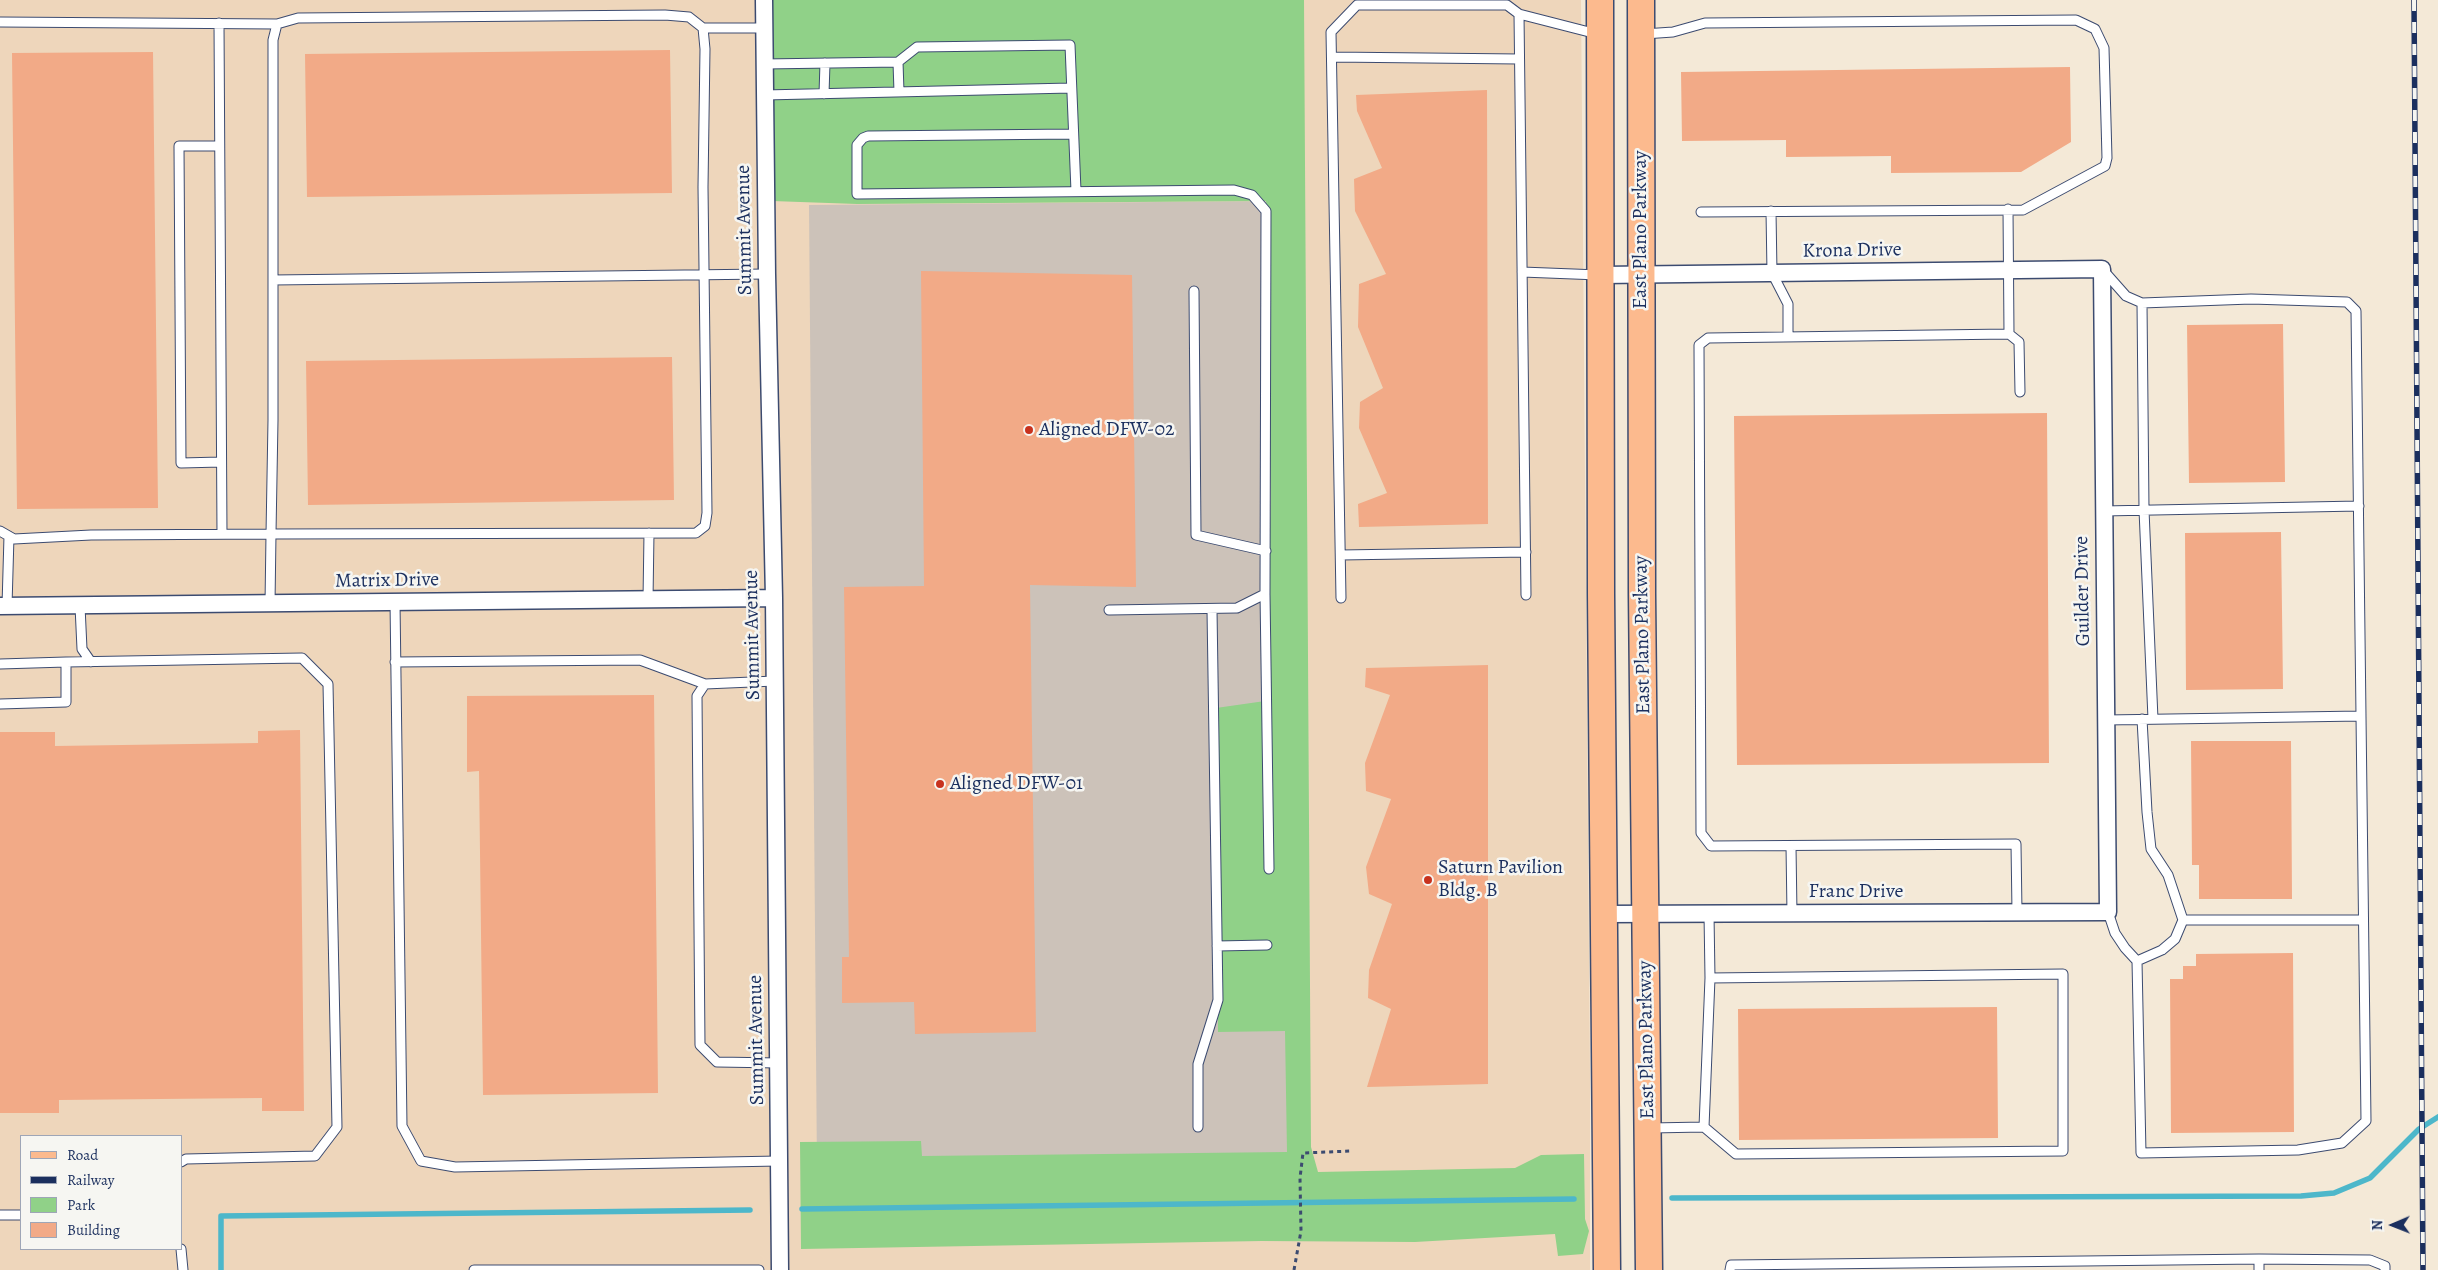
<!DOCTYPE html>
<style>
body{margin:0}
#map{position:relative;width:2438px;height:1270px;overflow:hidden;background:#f4e9d7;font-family:Alegreya,serif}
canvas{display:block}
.legend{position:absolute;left:20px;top:1135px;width:162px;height:115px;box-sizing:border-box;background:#f6f6f2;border:1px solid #9ea6b7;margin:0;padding:6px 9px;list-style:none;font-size:15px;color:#1b2f5e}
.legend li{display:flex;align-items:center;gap:10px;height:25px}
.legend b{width:25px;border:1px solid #9ea6b7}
.north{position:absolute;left:2368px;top:1200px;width:50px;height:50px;-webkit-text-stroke:4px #f6f6f2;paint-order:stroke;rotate:269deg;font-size:14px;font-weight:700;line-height:20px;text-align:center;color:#1b2f5e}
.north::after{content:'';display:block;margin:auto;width:18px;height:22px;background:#1b2f5e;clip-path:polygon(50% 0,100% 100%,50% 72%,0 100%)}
</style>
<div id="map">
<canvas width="2438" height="1270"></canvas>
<ul class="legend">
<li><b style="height:6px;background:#fcba8e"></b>Road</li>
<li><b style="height:6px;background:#1b2f5e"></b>Railway</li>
<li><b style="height:14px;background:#90d188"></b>Park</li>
<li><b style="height:14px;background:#f2aa87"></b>Building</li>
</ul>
<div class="north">N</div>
</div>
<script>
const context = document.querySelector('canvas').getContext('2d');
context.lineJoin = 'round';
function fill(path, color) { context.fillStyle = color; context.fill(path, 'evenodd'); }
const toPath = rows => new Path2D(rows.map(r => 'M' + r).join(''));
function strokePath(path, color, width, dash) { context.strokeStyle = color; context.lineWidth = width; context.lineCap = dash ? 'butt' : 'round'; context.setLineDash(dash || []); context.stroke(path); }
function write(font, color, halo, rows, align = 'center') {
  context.font = font + ' Alegreya,serif'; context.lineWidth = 5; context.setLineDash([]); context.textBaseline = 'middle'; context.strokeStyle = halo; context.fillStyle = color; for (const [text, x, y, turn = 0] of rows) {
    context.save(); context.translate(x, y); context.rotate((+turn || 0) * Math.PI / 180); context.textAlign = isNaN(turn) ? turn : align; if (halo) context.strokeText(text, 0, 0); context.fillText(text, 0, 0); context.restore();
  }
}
fill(toPath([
 [0,0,1581,0,1590,1075,1590,1270,0,1270],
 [21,1136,181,1136,181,1249,21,1249]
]), '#eed6bb');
fill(toPath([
 [1280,201,1288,1168,817,1171,809,205]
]), '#ccc2b9');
fill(toPath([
 [771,0,1304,0,1311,1147,1318,1172,1515,1168,1541,1155,1584,1154,1585,1219,1589,1231,1583,1254,1558,1256,1555,1234,1415,1242,1262,1241,801,1249,800,1142,921,1141,922,1156,1287,1152,1285,1031,1218,1032,1216,708,1265,701,1271,496,1266,201,857,204,772,201]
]), '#90d188');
strokePath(toPath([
 [1672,1198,2301,1196,2334,1193,2370,1178,2419,1129,2438,1117],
 [802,1209,1574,1199],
 [221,1270,221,1216,750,1210]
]), '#4db7ca', 5.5);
fill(toPath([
 [670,50,672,193,307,197,305,54],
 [153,52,158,508,17,509,12,53],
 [2070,67,2071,142,2021,172,1891,173,1891,156,1786,157,1786,140,1682,141,1681,72],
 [1487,90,1488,524,1359,527,1358,504,1387,493,1359,428,1360,402,1383,388,1358,327,1359,284,1386,274,1355,211,1354,179,1382,168,1357,111,1356,95],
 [921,271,1132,275,1136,587,1030,585,1036,1032,915,1034,914,1002,842,1003,842,957,849,957,844,587,924,586],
 [2283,324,2285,482,2189,483,2187,325],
 [672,357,674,500,308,505,306,361],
 [2047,413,2049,763,1737,765,1734,416],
 [2281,532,2283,689,2186,690,2185,533],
 [1488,665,1488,1084,1367,1087,1391,1009,1368,998,1369,970,1392,904,1369,894,1366,867,1391,799,1366,791,1365,763,1390,695,1365,687,1366,668],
 [654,695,658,1093,483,1095,479,771,467,772,467,696],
 [300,730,304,1111,262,1111,262,1098,59,1100,59,1113,0,1113,0,732,55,732,55,746,258,743,258,731],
 [2191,741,2291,741,2292,899,2199,899,2199,865,2192,865],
 [2293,953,2294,1132,2171,1133,2170,979,2183,979,2183,966,2196,966,2196,954],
 [1997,1007,1998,1138,1739,1140,1738,1009]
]), '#f2aa87');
const service = toPath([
 [1519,14,1526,595],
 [0,22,277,24],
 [219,23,222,534],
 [703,28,764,28],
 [1644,34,1673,32,1705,23,2076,20,2095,29,2104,48,2107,158,2105,166,2023,210,1701,212],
 [1332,57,1519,59],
 [898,62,899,92],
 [764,64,898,62,917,47,1070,45,1076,191],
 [824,94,825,63],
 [764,95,1071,88],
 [1073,134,868,136,863,138,857,145,857,194,1234,190,1252,195,1266,211,1265,594,1237,608,1109,610],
 [219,146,179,146,181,463,221,462],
 [2008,209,2009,334,2019,342,2020,392],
 [1771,211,1772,273,1788,304,1788,336],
 [2103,270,2126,296,2142,303,2251,299,2347,302,2356,311,2366,1121,2342,1143,2298,1150,2141,1153,2137,961,2125,948,2115,933,2108,912],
 [1522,272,1599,275],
 [273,280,767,274],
 [1194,291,1196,535,1266,551],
 [2142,303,2144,510,2153,719],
 [2009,334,1708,338,1699,345,1701,833,1711,846,2016,844,2017,912],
 [2103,511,2359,506],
 [0,531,14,539,91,535,271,534,696,533,705,526,707,513,703,187,705,49,703,28,689,17,665,15,298,18,277,24,273,40,273,420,271,534,270,604],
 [1341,555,1526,552],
 [1265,594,1269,869],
 [1341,598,1331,32,1357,5,1507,5,1519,14,1597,34],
 [648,600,649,533],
 [395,602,402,1126,421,1161,455,1167,779,1161],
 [7,606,9,536],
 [80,606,82,649,91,662],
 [66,662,302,658,328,684,337,1127,315,1156,186,1159,181,1162],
 [395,662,640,660,705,684],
 [0,664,66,662,66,702,0,704],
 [775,681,705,684,697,696,700,1045,717,1062,779,1063],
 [2142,719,2147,812,2151,849,2168,875,2183,920],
 [2106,720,2361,716],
 [1791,846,1792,914],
 [1217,946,1267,945],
 [2137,961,2162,950,2175,939,2183,920,2363,920],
 [1198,1127,1198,1064,1218,1000,1212,610],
 [1704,1127,1710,978],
 [1651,1128,1704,1127,1736,1154,2063,1151,2063,974,1710,978,1709,914],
 [0,1215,21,1215],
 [181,1249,183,1270],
 [2259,1259,2370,1260,2385,1266,2385,1270],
 [474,1270,759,1270],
 [1730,1270,1731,1265,2259,1259,2259,1270]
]);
const minor = toPath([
 [764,0,767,274,774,598,780,1270],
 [1602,275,2102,269,2108,912,1603,914],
 [0,606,774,598]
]);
const primary = toPath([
 [1600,0,1601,594,1607,1270],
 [1641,0,1642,594,1649,1270]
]);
strokePath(service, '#3c4b70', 11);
strokePath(minor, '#3c4b70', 19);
strokePath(primary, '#3c4b70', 29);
strokePath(toPath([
 [1294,1270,1301,1231,1300,1178,1303,1153,1352,1151]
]), '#3c4b70', 3, [4, 4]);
strokePath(service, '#fff', 9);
strokePath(minor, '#fff', 16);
strokePath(primary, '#fcba8e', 26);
const rail = toPath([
 [2414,0,2423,1270]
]);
strokePath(rail, '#1b2f5e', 5.5);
strokePath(rail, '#f6f6f2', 4, [11]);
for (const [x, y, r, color] of [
 [1029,430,5,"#c8321e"],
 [940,784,5,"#c8321e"],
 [1428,880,5,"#c8321e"]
]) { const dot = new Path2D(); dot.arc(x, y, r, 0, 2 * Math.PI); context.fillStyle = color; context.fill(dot); strokePath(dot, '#f6f6f2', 2); }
write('20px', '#1b2f5e', '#f6f6f2', [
 ["Summit Avenue",745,230,-91],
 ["East Plano Parkway",1641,230,-90],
 ["Krona Drive",1852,251,-1],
 ["Matrix Drive",387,581,-1],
 ["Guilder Drive",2083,591,-91],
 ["Summit Avenue",753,635,-91],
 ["East Plano Parkway",1643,635,-91],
 ["Franc Drive",1856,892],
 ["Summit Avenue",757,1040,-91],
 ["East Plano Parkway",1647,1040,-91]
]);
write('20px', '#1b2f5e', '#f6f6f2', [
 ["Aligned DFW-02",1039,430],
 ["Aligned DFW-01",950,784],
 ["Saturn Pavilion",1438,868],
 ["Bldg. B",1438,891]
], 'left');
</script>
